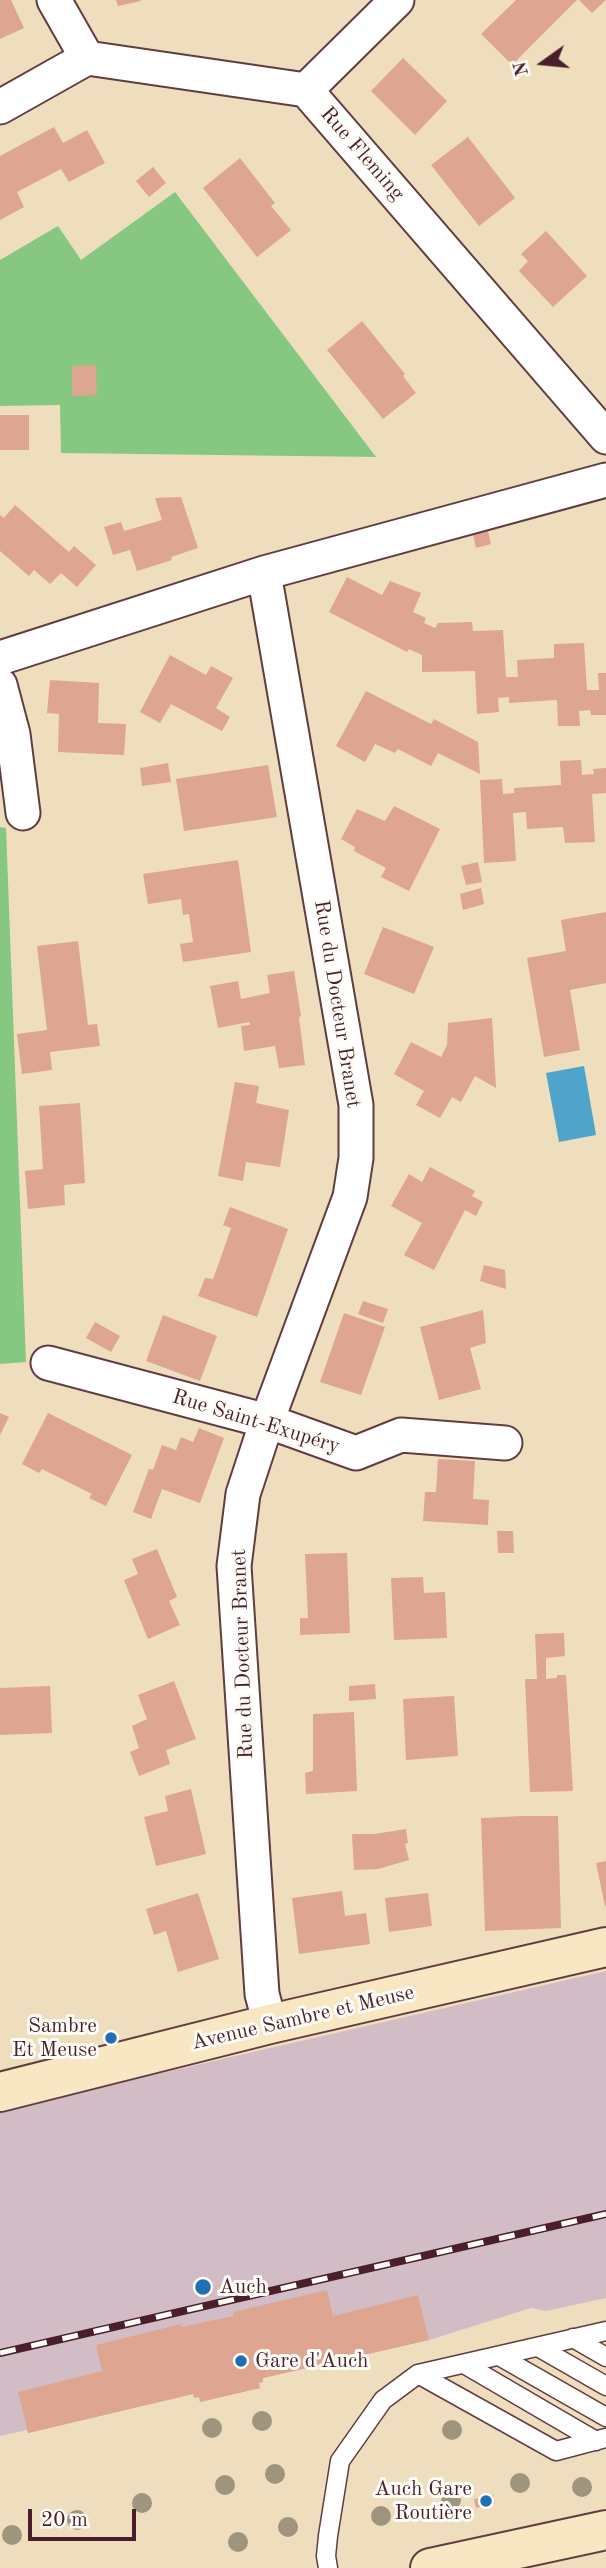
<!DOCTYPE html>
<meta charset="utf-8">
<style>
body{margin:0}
#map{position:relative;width:606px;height:2568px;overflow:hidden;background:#eedebd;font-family:"Old Standard TT",serif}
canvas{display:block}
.north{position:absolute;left:508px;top:28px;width:70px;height:70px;-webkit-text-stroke:5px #fdfcf7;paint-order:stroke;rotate:255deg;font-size:19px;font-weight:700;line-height:28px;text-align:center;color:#4a1f2b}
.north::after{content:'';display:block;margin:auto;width:24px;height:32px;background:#4a1f2b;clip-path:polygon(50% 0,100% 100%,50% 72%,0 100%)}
.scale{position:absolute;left:28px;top:2509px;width:108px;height:32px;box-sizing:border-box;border:4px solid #4a1f2b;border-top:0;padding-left:9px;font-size:21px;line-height:24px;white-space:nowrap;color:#4a1f2b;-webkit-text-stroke:5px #fdfcf7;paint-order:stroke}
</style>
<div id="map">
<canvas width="606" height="2568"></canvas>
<div class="north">N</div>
<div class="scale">20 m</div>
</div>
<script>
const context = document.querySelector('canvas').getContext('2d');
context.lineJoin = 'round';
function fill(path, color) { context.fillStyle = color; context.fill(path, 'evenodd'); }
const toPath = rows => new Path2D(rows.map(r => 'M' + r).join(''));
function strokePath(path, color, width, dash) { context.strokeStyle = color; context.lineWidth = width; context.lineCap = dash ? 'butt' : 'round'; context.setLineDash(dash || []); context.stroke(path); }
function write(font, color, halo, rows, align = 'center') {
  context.font = font + ' "Old Standard TT",serif'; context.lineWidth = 6; context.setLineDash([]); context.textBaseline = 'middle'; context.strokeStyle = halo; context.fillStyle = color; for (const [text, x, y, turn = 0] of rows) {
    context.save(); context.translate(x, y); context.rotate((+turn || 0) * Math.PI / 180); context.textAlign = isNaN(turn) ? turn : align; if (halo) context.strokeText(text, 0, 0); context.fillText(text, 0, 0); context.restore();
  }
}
fill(toPath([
 [606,1971,606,2298,546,2311,531,2308,429,2340,263,2378,263,2382,259,2383,260,2388,200,2402,199,2397,194,2398,193,2394,28,2433,27,2430,0,2436,0,2110]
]), '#d2bdc6');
fill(toPath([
 [175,192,376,457,61,453,60,405,0,406,0,260,58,226,81,260],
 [0,827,6,828,26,1362,0,1364]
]), '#86c881');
fill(toPath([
 [584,1066,596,1135,559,1142,546,1073]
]), '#4fa4cb');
fill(toPath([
 [0,0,11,0,24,28,0,39],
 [116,0,141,0,141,1,118,6],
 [516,0,577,0,512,65,481,34],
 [579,0,606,0,592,13],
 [403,58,447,101,415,135,371,91],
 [54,127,63,143,87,130,105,163,69,182,61,169,17,192,24,207,0,220,0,156],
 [468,137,515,198,479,226,431,165],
 [240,158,275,203,271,206,291,230,257,257,203,188],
 [153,167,166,183,149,197,136,181],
 [546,231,587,276,553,307,519,271,528,261,521,254],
 [362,321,405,374,403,376,416,393,383,419,327,350],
 [96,365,97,395,72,396,72,366],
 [0,415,29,415,29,450,0,450],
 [181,497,198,548,171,557,172,560,137,571,130,550,113,555,104,527,121,522,124,531,162,520,155,498],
 [15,505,69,552,74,546,96,565,77,587,61,573,50,584,34,570,29,576,0,551,0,515,4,518],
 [487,527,491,544,476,548,472,530],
 [347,577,382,595,390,581,421,593,413,612,426,618,424,623,435,628,438,623,472,622,473,631,503,630,506,677,518,677,517,660,554,658,554,644,584,643,587,690,599,690,598,673,606,673,606,715,591,715,590,710,579,711,580,726,558,726,557,700,509,703,509,697,498,698,499,712,477,714,475,671,422,672,422,655,409,649,407,652,329,612],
 [170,655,206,675,211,666,233,678,216,708,230,717,222,731,171,704,160,723,140,712],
 [50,680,99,683,98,723,126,724,124,755,58,752,59,714,47,713],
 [366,691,431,724,434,719,478,742,480,774,438,753,431,766,398,749,395,753,375,744,365,762,336,746],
 [581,760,582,775,594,774,593,769,606,768,606,793,592,794,595,842,565,843,563,827,527,829,526,812,513,813,516,861,484,863,480,780,502,779,503,794,514,793,514,788,561,785,560,761],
 [168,763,171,782,142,786,140,768],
 [268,765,277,817,184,831,176,779],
 [394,806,440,829,409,891,381,877,386,868,354,851,355,847,341,839,357,809,385,821],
 [238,860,251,952,183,962,180,944,193,942,189,914,183,915,181,899,148,904,143,874],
 [478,862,482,882,466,885,461,866],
 [481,888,484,904,463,910,460,894],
 [606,912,606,983,570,990,580,1050,544,1057,527,958,566,951,561,920],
 [383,927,434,947,414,994,364,974],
 [78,941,88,1025,97,1024,100,1046,50,1052,52,1070,22,1074,17,1034,47,1030,37,946],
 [294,971,301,1016,299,1017,305,1065,279,1068,275,1046,244,1051,241,1026,250,1025,249,1022,218,1028,210,986,238,981,241,999,270,993,267,975],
 [492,1018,496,1088,475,1076,461,1102,452,1097,440,1118,416,1105,424,1091,394,1074,411,1042,441,1057,447,1045,448,1023],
 [235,1082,259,1086,256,1103,289,1110,280,1167,246,1162,243,1181,218,1176],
 [80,1103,85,1183,64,1185,65,1205,28,1209,25,1171,43,1169,39,1106],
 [430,1167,475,1191,472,1196,483,1202,476,1216,465,1210,434,1270,404,1255,422,1223,391,1206,409,1174,422,1182],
 [230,1207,288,1229,257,1317,198,1296,205,1278,213,1279,221,1257,231,1228,223,1225],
 [484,1265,505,1270,506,1289,480,1281],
 [363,1301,388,1309,383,1323,358,1314],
 [483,1310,486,1343,470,1348,481,1389,439,1400,420,1327],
 [344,1313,385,1327,361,1395,320,1382],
 [163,1315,217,1336,200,1381,146,1361],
 [95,1322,120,1336,111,1352,86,1338],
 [0,1413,9,1417,0,1435],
 [48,1413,132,1455,106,1506,89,1498,92,1494,42,1469,39,1473,22,1464],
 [199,1428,224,1438,200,1503,162,1489,151,1519,133,1512,149,1469,153,1470,162,1445,176,1450,181,1437,193,1442],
 [438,1459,475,1461,473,1499,489,1500,488,1525,423,1521,425,1492,436,1492],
 [497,1531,513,1531,514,1553,498,1553],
 [157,1549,177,1597,169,1601,180,1625,148,1639,124,1580,138,1574,132,1559],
 [347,1553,350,1633,300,1635,300,1618,308,1618,305,1554],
 [423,1577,424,1593,445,1592,447,1638,394,1640,391,1578],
 [564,1633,565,1656,546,1658,546,1679,557,1678,557,1675,566,1675,573,1791,530,1792,525,1679,537,1679,535,1634],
 [174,1681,196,1739,166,1750,170,1764,139,1776,130,1752,139,1748,132,1726,147,1719,138,1695],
 [375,1684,376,1699,349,1701,349,1686],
 [50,1686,52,1733,0,1735,0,1688],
 [454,1696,458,1756,406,1760,403,1699],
 [354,1712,357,1791,306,1794,305,1773,313,1771,313,1714],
 [191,1789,206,1854,156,1866,144,1817,168,1811,165,1796],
 [522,1816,558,1816,561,1928,485,1931,481,1818],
 [406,1829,408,1843,405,1844,409,1860,378,1869,354,1870,352,1834,374,1834],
 [606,1861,606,1906,605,1906,596,1863],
 [342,1891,345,1916,366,1913,370,1944,299,1954,292,1898],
 [198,1893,219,1959,178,1972,166,1931,154,1935,146,1909],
 [428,1893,432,1926,389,1932,385,1898],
 [327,2290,333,2316,418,2295,429,2340,263,2378,263,2382,259,2383,260,2388,200,2402,199,2397,194,2398,193,2394,28,2433,18,2392,102,2371,96,2345,181,2324,181,2327,234,2316,233,2312],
 [493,2495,495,2503,476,2508,474,2499]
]), '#dea590');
const lane = toPath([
 [573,2338,606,2357],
 [538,2347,606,2386],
 [499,2356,606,2417],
 [464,2364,596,2441],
 [418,2374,556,2451,606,2438],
 [328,2568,326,2556,328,2536,340,2461,383,2400,418,2374,606,2331]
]);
const street = toPath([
 [54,0,87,58,306,90,606,437],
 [306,90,397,0],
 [0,107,87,58],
 [0,658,264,573],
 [0,685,13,734,23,813],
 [48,1363,267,1421,356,1453,401,1435,505,1443],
 [270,2024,262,1994,234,1566,243,1494,267,1421,350,1197,356,1158,356,1105,264,573,606,480]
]);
const secondary = toPath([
 [0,2092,270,2024,606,1947],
 [430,2568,606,2530]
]);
strokePath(lane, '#633c41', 21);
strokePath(street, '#633c41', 37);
strokePath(secondary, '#633c41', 42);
strokePath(lane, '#fff', 18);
strokePath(street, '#fff', 33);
strokePath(secondary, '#f9e7c3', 38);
const rail = toPath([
 [0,2353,606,2214]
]);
strokePath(rail, '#4a1f2b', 8);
strokePath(rail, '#fdfcf7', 5, [16]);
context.fillStyle = '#9f957d';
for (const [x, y] of [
 [262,2421],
 [212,2428],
 [452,2430],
 [275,2474],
 [520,2483],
 [225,2485],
 [582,2487],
 [451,2500],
 [142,2503],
 [381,2516],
 [77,2520],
 [288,2527],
 [12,2535],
 [238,2542]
]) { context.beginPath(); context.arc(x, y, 10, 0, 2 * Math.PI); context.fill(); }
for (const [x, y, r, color] of [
 [111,2038,7,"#1f6fb2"],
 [203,2287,9,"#1f6fb2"],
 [241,2361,7,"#1f6fb2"],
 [486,2501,7,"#1f6fb2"]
]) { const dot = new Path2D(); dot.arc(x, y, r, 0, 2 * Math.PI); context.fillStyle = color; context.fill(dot); strokePath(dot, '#fdfcf7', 2.5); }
write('21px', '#4a1f2b', '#fdfcf7', [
 ["Rue Fleming",362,154,49],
 ["Rue du Docteur Branet",337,1004,81],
 ["Rue Saint-Exupéry",256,1422,17],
 ["Rue du Docteur Branet",243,1654,-92],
 ["Avenue Sambre et Meuse",303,2018,-13]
]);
write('21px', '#4a1f2b', '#fdfcf7', [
 ["Sambre",97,2026],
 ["Et Meuse",97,2050],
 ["Auch",219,2287,"left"],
 ["Gare d'Auch",255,2361,"left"],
 ["Auch Gare",472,2489],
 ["Routière",472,2513]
], 'right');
</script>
